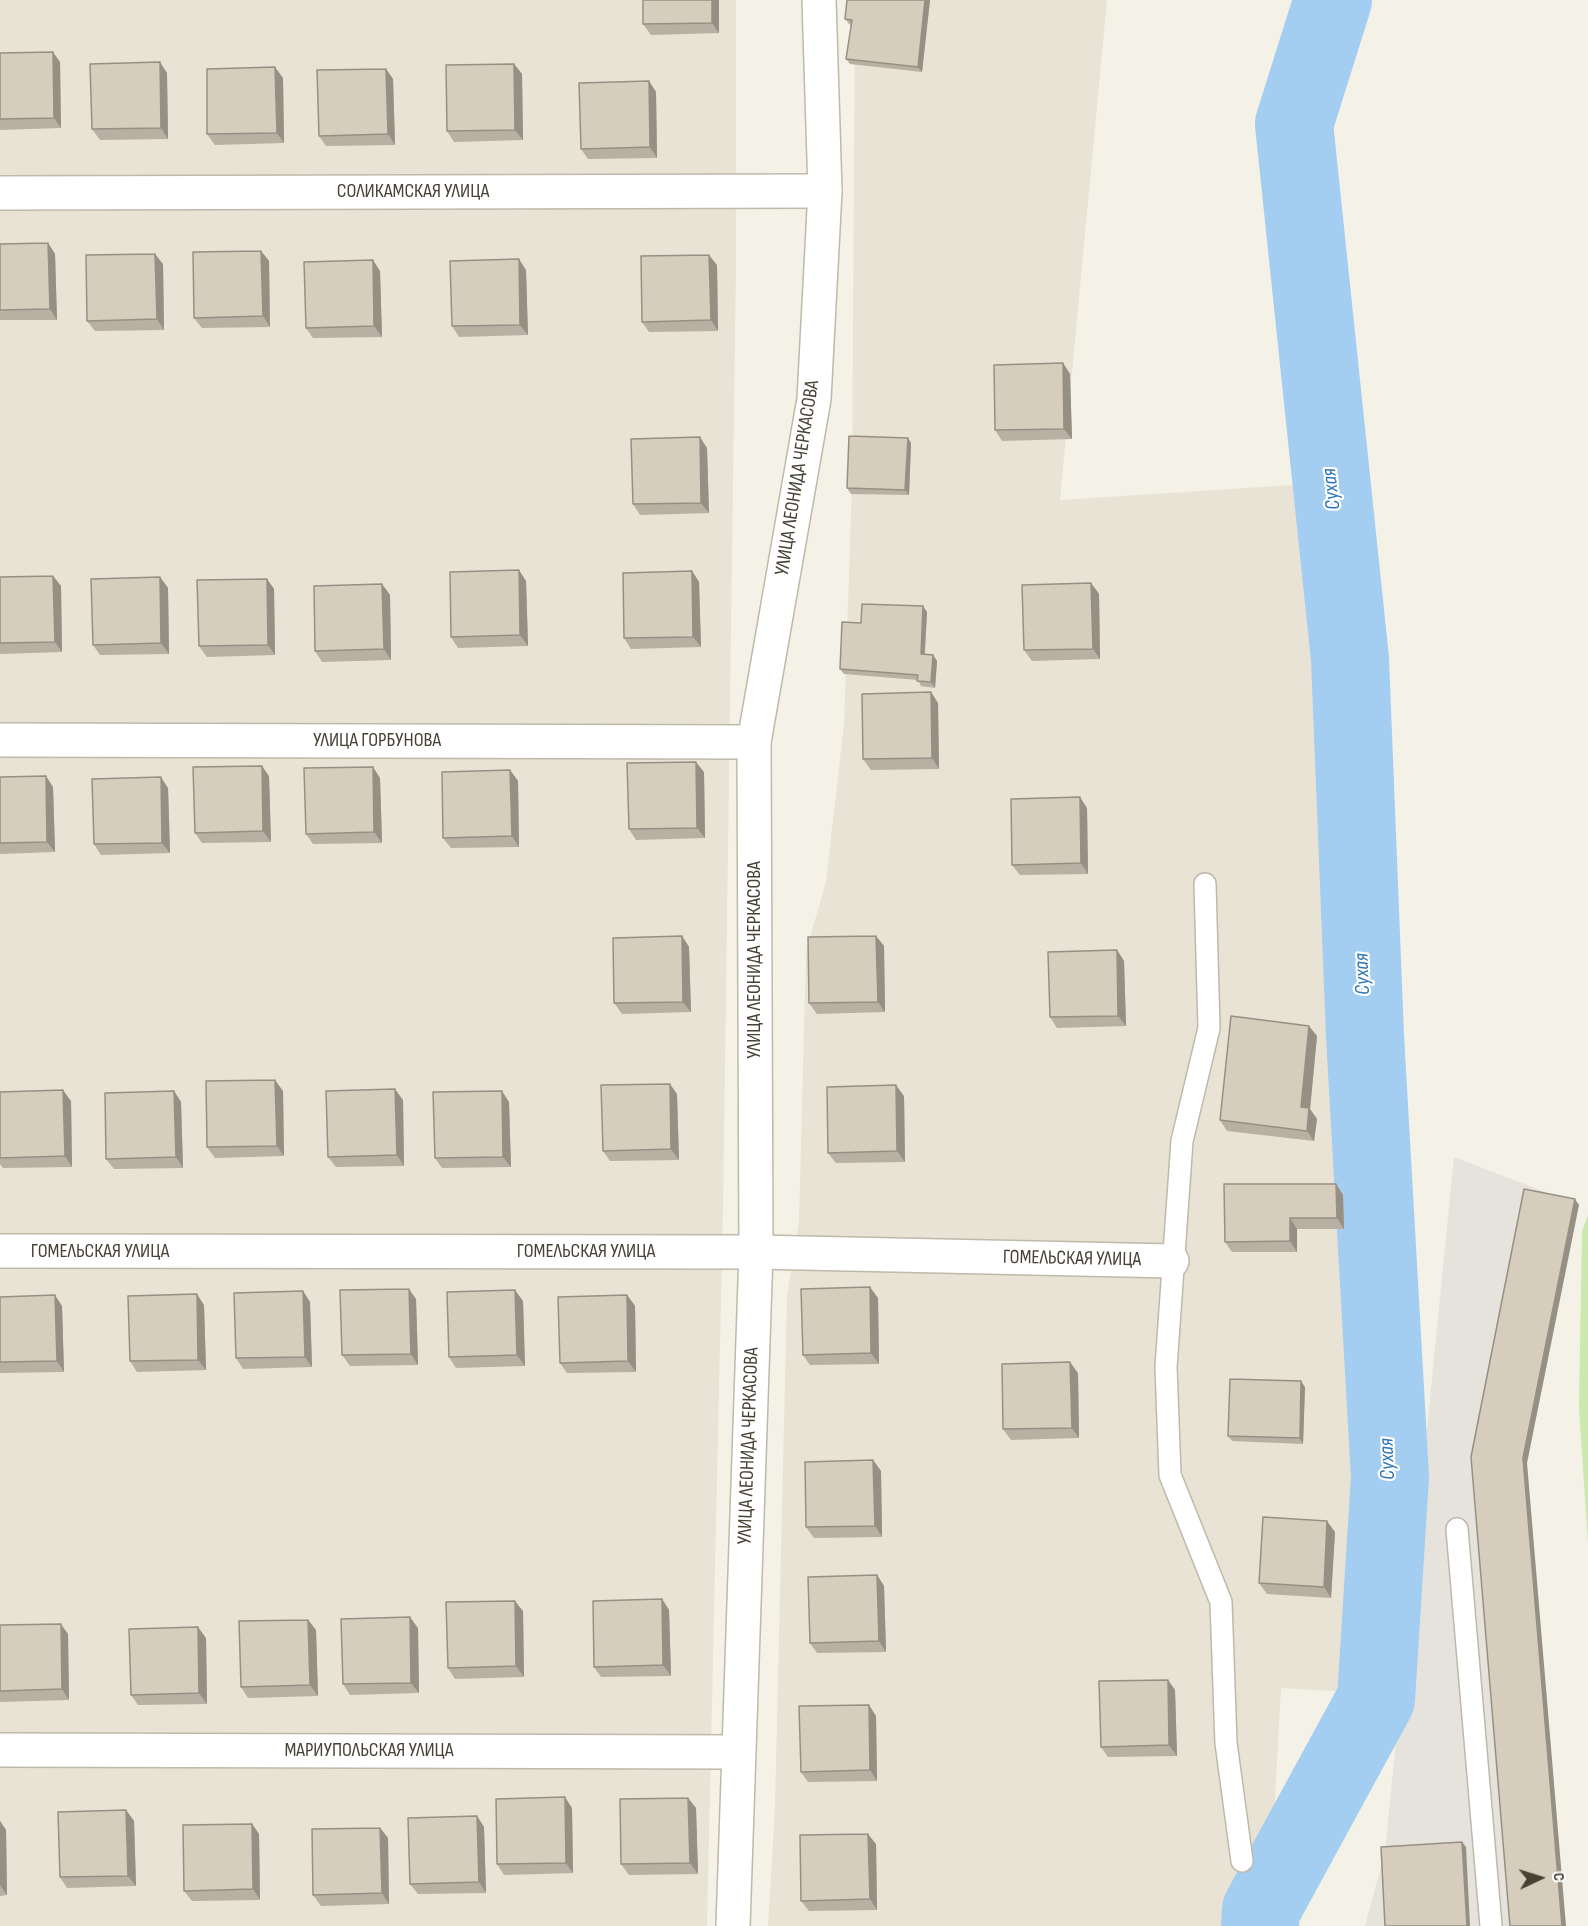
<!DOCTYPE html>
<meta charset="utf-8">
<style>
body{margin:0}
#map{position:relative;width:1588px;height:1926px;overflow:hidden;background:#f4f1e7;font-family:"Sofia Sans Condensed",sans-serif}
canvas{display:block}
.north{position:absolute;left:1510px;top:1848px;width:60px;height:60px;-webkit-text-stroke:4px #fff;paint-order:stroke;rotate:86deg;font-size:16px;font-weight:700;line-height:24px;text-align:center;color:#474136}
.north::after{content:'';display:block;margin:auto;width:21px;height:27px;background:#474136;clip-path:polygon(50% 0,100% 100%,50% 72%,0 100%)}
</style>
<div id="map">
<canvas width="1588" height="1926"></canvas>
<div class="north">С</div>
</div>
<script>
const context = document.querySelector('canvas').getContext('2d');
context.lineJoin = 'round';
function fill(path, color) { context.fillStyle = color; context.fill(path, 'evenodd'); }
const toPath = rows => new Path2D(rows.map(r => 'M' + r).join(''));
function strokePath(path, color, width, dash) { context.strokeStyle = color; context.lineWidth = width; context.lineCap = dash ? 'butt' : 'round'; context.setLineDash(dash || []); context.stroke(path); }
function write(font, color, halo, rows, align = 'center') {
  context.font = font + ' "Sofia Sans Condensed",sans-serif'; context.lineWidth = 4.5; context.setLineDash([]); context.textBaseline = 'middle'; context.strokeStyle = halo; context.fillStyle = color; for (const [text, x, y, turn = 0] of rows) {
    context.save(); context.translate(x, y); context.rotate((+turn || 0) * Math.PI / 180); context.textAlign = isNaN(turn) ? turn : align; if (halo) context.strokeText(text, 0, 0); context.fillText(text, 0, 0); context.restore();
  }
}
fill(toPath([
 [0,0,736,0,736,267,723,1210,707,1926,0,1926],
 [855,0,1107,0,1060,500,1309,484,1352,728,1384,946,1371,1693,1281,1688,1268,1926,768,1926,775,1806,787,1296,799,1221,806,951,826,882,844,724,852,484]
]), '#e8e3d5');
fill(toPath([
 [1454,1157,1579,1205,1527,1463,1566,1926,1365,1926,1385,1852]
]), '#e6e2dc');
fill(toPath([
 [1588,1215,1588,1544,1579,1407,1582,1231]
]), '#cce9af');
strokePath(toPath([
 [1260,1926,1261,1910,1376,1699,1390,1477,1365,1036,1350,659,1294,124,1333,0]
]), '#a3cdf1', 78);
const service = toPath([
 [1205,884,1209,1028,1182,1141,1166,1367,1170,1475,1221,1602,1226,1743,1242,1861],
 [1457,1529,1491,1926]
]);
const minor = toPath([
 [0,193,825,191],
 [0,740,754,742],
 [0,1251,756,1252,1172,1261],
 [0,1750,738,1752]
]);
const tertiary = toPath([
 [733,1926,756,1252,754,742,814,399,825,191,819,0]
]);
strokePath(service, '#bfb9aa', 24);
strokePath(minor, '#bfb9aa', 36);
strokePath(tertiary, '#bfb9aa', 36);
strokePath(service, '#fff', 21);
strokePath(minor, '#fff', 33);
strokePath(tertiary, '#fff', 33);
fill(toPath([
 [719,0,719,33,651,35,643,24],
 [847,0,930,0,922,72,850,64,846,59,851,25,849,24,845,19],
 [0,53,60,62,61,128,0,130],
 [514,64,522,74,523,140,454,142,447,131],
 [386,69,393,79,395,145,326,146,319,136],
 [167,73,168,139,100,140,92,129],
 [283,78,284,143,215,145,207,134],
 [649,81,656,92,657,158,588,159,581,149],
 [48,243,55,254,57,320,0,320,0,244],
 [261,251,269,261,270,327,202,328,194,318],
 [163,264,164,330,95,331,87,321],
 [717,265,718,331,649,332,642,322],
 [526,270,528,335,459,337,452,326],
 [380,271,382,337,313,338,306,328],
 [1063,363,1070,374,1072,439,1002,441,995,430],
 [908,438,911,443,909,495,851,494,847,488],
 [707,448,709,513,640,515,633,504],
 [692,571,699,582,701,647,631,649,624,638],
 [53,576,61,586,62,652,0,654,0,577],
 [160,577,168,588,169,654,100,655,93,645],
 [267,579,274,589,275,655,207,657,199,646],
 [526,581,528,646,458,648,451,637],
 [1091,583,1099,594,1100,659,1032,661,1024,650],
 [382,584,390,595,391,660,322,662,315,651],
 [927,612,925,655,933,655,937,661,935,688,921,686,918,680,844,674,840,669,861,623],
 [938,703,939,769,871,770,863,759],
 [510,770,518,781,519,847,451,848,443,838],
 [704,772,705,838,636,840,629,829],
 [269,776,271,842,202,843,195,833],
 [0,777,53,787,55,852,0,854],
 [380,778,382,843,313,844,306,834],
 [168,788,170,853,101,855,94,844],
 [1087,808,1088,874,1020,875,1012,865],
 [682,936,689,947,691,1012,622,1014,614,1003],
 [876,936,884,946,885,1012,817,1014,809,1003],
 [1117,950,1124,961,1126,1026,1057,1028,1050,1017],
 [1317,1036,1310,1109,1317,1119,1314,1141,1227,1131,1220,1120],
 [174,1091,181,1102,183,1168,114,1169,106,1159],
 [283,1091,284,1156,215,1158,207,1147],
 [0,1092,71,1101,72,1167,3,1168,0,1164],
 [677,1094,679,1160,610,1161,603,1151],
 [904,1096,905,1162,836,1163,828,1153],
 [403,1100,404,1166,336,1167,328,1157],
 [509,1102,511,1167,442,1168,435,1158],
 [1336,1184,1343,1195,1344,1229,1297,1229,1297,1252,1232,1252,1225,1242],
 [303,1291,310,1302,312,1367,243,1369,236,1358],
 [627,1295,635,1306,636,1372,567,1373,560,1363],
 [0,1297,62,1306,64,1372,0,1373],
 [878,1298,879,1364,810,1365,803,1355],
 [416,1299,418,1365,350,1366,342,1355],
 [523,1301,525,1366,456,1368,449,1357],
 [204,1305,206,1370,137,1372,130,1361],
 [1078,1373,1079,1438,1011,1440,1003,1429],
 [1305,1387,1303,1444,1232,1441,1228,1436],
 [873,1460,881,1471,882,1537,814,1538,806,1527],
 [1335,1532,1331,1598,1267,1594,1259,1583],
 [877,1575,884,1586,886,1652,817,1653,810,1643],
 [662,1599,669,1610,671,1676,601,1677,594,1667],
 [523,1611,524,1677,455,1679,448,1668],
 [308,1620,316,1630,318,1696,248,1698,241,1687],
 [0,1625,68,1634,69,1700,0,1702],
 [418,1628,419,1693,350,1695,343,1684],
 [206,1638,207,1704,138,1705,131,1695],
 [1168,1680,1175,1690,1177,1756,1108,1757,1101,1747],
 [876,1716,877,1781,808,1782,801,1772],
 [688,1798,696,1808,698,1874,629,1875,621,1864],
 [572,1808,573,1873,504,1875,497,1864],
 [126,1810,134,1821,136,1886,67,1888,60,1877],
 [477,1816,484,1827,486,1893,418,1894,410,1884],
 [0,1821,6,1830,7,1895,0,1896],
 [252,1824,259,1834,260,1900,192,1901,184,1891],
 [380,1828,388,1838,389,1904,321,1906,313,1895],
 [876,1844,877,1910,809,1911,801,1901]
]), '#b8b0a2');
fill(toPath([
 [712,0,719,0,719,33,712,23],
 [925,0,930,0,922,72,918,67],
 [53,52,60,62,61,128,54,118],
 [160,62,167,73,168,139,161,128],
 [514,64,522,74,523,140,515,130],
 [275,67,283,78,284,143,277,133],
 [386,69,393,79,395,145,388,134],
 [649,81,656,92,657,158,650,147],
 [48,243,55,254,57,320,50,309],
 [261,251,269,261,270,327,263,316],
 [155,254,163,264,164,330,157,319],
 [709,255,717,265,718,331,711,320],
 [519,259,526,270,528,335,520,325],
 [373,260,380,271,382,337,374,326],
 [1063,363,1070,374,1072,439,1064,429],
 [700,437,707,448,709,513,701,503],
 [908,438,911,443,909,495,905,490],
 [519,570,526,581,528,646,520,635],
 [692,571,699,582,701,647,693,637],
 [53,576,61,586,62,652,55,642],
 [160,577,168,588,169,654,161,643],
 [267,579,274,589,275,655,268,645],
 [1091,583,1099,594,1100,659,1093,649],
 [382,584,390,595,391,660,384,649],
 [923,606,927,612,924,660,921,654],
 [933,655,937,661,935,688,931,682],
 [931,692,938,703,939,769,932,758],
 [696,762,704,772,705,838,697,828],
 [262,766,269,776,271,842,263,831],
 [373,767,380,778,382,843,374,832],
 [510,770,518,781,519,847,512,836],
 [46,776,53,787,55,852,47,842],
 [161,777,168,788,170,853,162,843],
 [1080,797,1087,808,1088,874,1081,863],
 [682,936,689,947,691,1012,683,1002],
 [876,936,884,946,885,1012,878,1002],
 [1117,950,1124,961,1126,1026,1118,1016],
 [1309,1026,1317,1036,1310,1109,1317,1119,1314,1141,1307,1131,1301,1107],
 [275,1080,283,1091,284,1156,277,1146],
 [670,1084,677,1094,679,1160,671,1149],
 [896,1085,904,1096,905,1162,897,1151],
 [395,1089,403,1100,404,1166,397,1155],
 [63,1090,71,1101,72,1167,65,1156],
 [174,1091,181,1102,183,1168,176,1157],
 [502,1091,509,1102,511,1167,503,1157],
 [1336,1184,1343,1195,1344,1229,1337,1218],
 [1575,1199,1579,1205,1527,1463,1566,1926,1562,1926,1523,1458],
 [1290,1218,1297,1229,1297,1252,1290,1241],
 [870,1287,878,1298,879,1364,871,1353],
 [409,1289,416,1299,418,1365,411,1354],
 [515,1290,523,1301,525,1366,517,1355],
 [303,1291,310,1302,312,1367,305,1357],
 [197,1294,204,1305,206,1370,198,1360],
 [55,1295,62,1306,64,1372,57,1361],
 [627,1295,635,1306,636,1372,628,1361],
 [1070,1362,1078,1373,1079,1438,1072,1428],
 [1301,1381,1305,1387,1303,1444,1300,1438],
 [873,1460,881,1471,882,1537,875,1526],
 [1327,1521,1335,1532,1331,1598,1324,1587],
 [877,1575,884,1586,886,1652,879,1641],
 [662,1599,669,1610,671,1676,663,1665],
 [515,1601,523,1611,524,1677,516,1666],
 [410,1617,418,1628,419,1693,411,1683],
 [308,1620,316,1630,318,1696,310,1685],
 [61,1624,68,1634,69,1700,62,1689],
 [198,1627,206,1638,207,1704,199,1693],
 [1168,1680,1175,1690,1177,1756,1169,1745],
 [869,1705,876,1716,877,1781,870,1770],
 [565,1797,572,1808,573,1873,566,1863],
 [688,1798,696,1808,698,1874,690,1863],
 [126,1810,134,1821,136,1886,128,1876],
 [477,1816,484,1827,486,1893,479,1882],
 [0,1821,6,1830,7,1895,0,1885],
 [252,1824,259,1834,260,1900,253,1889],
 [380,1828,388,1838,389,1904,382,1893],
 [868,1834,876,1844,877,1910,870,1899],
 [1462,1842,1466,1847,1470,1926,1467,1926]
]), '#969084');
const building = toPath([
 [643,0,712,0,712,23,643,24,643,0],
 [847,0,925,0,918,67,846,59,852,20,845,19,847,0],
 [53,52,54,118,0,119,0,53,53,52],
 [160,62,161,128,92,129,90,64,160,62],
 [514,64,515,130,447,131,446,65,514,64],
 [275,67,277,133,207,134,207,69,275,67],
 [386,69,388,134,319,136,317,70,386,69],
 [649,81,650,147,581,149,579,83,649,81],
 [48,243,50,309,0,310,0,244,48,243],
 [261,251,263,316,194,318,193,252,261,251],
 [155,254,157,319,87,321,86,255,155,254],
 [709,255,711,320,642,322,641,256,709,255],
 [519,259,520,325,452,326,450,261,519,259],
 [373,260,374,326,306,328,304,262,373,260],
 [1063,363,1064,429,995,430,994,365,1063,363],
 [849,436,908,438,905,490,847,488,849,436],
 [700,437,701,503,633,504,631,439,700,437],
 [519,570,520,635,451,637,450,572,519,570],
 [692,571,693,637,624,638,623,573,692,571],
 [53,576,55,642,0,643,0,577,53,576],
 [160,577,161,643,93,645,91,579,160,577],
 [267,579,268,645,199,646,197,580,267,579],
 [1091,583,1093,649,1024,650,1022,585,1091,583],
 [382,584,384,649,315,651,314,586,382,584],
 [862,604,923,606,921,654,933,655,931,682,917,681,918,675,840,669,842,622,861,623,862,604],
 [931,692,932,758,863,759,862,694,931,692],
 [696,762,697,828,629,829,627,763,696,762],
 [262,766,263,831,195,833,193,767,262,766],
 [373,767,374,832,306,834,304,768,373,767],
 [510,770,512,836,443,838,442,772,510,770],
 [46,776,47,842,0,843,0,777,46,776],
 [161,777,162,843,94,844,92,779,161,777],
 [1080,797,1081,863,1012,865,1011,799,1080,797],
 [682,936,683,1002,614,1003,613,938,682,936],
 [876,936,878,1002,809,1003,808,937,876,936],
 [1117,950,1118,1016,1050,1017,1048,952,1117,950],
 [1231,1016,1309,1026,1301,1107,1309,1108,1307,1131,1220,1120,1231,1016],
 [275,1080,277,1146,207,1147,206,1081,275,1080],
 [670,1084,671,1149,603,1151,601,1085,670,1084],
 [896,1085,897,1151,828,1153,827,1087,896,1085],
 [395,1089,397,1155,328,1157,326,1091,395,1089],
 [63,1090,65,1156,0,1158,0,1092,63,1090],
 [174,1091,176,1157,106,1159,105,1093,174,1091],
 [502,1091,503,1157,435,1158,433,1092,502,1091],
 [1224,1184,1336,1184,1337,1218,1290,1218,1290,1241,1225,1242,1224,1184],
 [1524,1189,1575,1199,1523,1458,1562,1926,1510,1926,1471,1457,1524,1189],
 [870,1287,871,1353,803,1355,801,1289,870,1287],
 [409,1289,411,1354,342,1355,340,1290,409,1289],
 [515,1290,517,1355,449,1357,447,1292,515,1290],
 [303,1291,305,1357,236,1358,234,1293,303,1291],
 [197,1294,198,1360,130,1361,128,1296,197,1294],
 [55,1295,57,1361,0,1362,0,1297,55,1295],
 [627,1295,628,1361,560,1363,558,1297,627,1295],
 [1070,1362,1072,1428,1003,1429,1002,1364,1070,1362],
 [1230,1379,1301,1381,1300,1438,1228,1436,1230,1379],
 [873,1460,875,1526,806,1527,805,1462,873,1460],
 [1263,1517,1327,1521,1324,1587,1259,1583,1263,1517],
 [877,1575,879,1641,810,1643,808,1577,877,1575],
 [662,1599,663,1665,594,1667,593,1601,662,1599],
 [515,1601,516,1666,448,1668,446,1602,515,1601],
 [410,1617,411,1683,343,1684,341,1619,410,1617],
 [308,1620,310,1685,241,1687,239,1621,308,1620],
 [61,1624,62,1689,0,1691,0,1625,61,1624],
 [198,1627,199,1693,131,1695,129,1629,198,1627],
 [1168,1680,1169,1745,1101,1747,1099,1681,1168,1680],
 [869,1705,870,1770,801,1772,799,1706,869,1705],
 [565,1797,566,1863,497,1864,496,1799,565,1797],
 [688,1798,690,1863,621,1864,620,1799,688,1798],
 [126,1810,128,1876,60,1877,58,1812,126,1810],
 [477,1816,479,1882,410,1884,408,1818,477,1816],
 [252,1824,253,1889,184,1891,183,1825,252,1824],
 [380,1828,382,1893,313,1895,312,1829,380,1828],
 [868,1834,870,1899,801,1901,800,1835,868,1834],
 [1462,1842,1467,1926,1385,1926,1381,1847,1462,1842]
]);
fill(building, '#d6cdbc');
strokePath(building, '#969084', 1.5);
write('20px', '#474136', '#fff', [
 ["СОЛИКАМСКАЯ УЛИЦА",413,192],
 ["УЛИЦА ЛЕОНИДА ЧЕРКАСОВА",798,478,-81],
 ["УЛИЦА ГОРБУНОВА",377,741],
 ["УЛИЦА ЛЕОНИДА ЧЕРКАСОВА",755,960,-90],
 ["ГОМЕЛЬСКАЯ УЛИЦА",100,1252],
 ["ГОМЕЛЬСКАЯ УЛИЦА",586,1252],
 ["ГОМЕЛЬСКАЯ УЛИЦА",1072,1259,1],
 ["УЛИЦА ЛЕОНИДА ЧЕРКАСОВА",749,1446,-88],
 ["МАРИУПОЛЬСКАЯ УЛИЦА",369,1751]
]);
write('italic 21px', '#2d75b5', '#fff', [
 ["Сухая",1332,489,-96],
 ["Сухая",1363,974,-92],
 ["Сухая",1388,1459,-92]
]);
</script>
